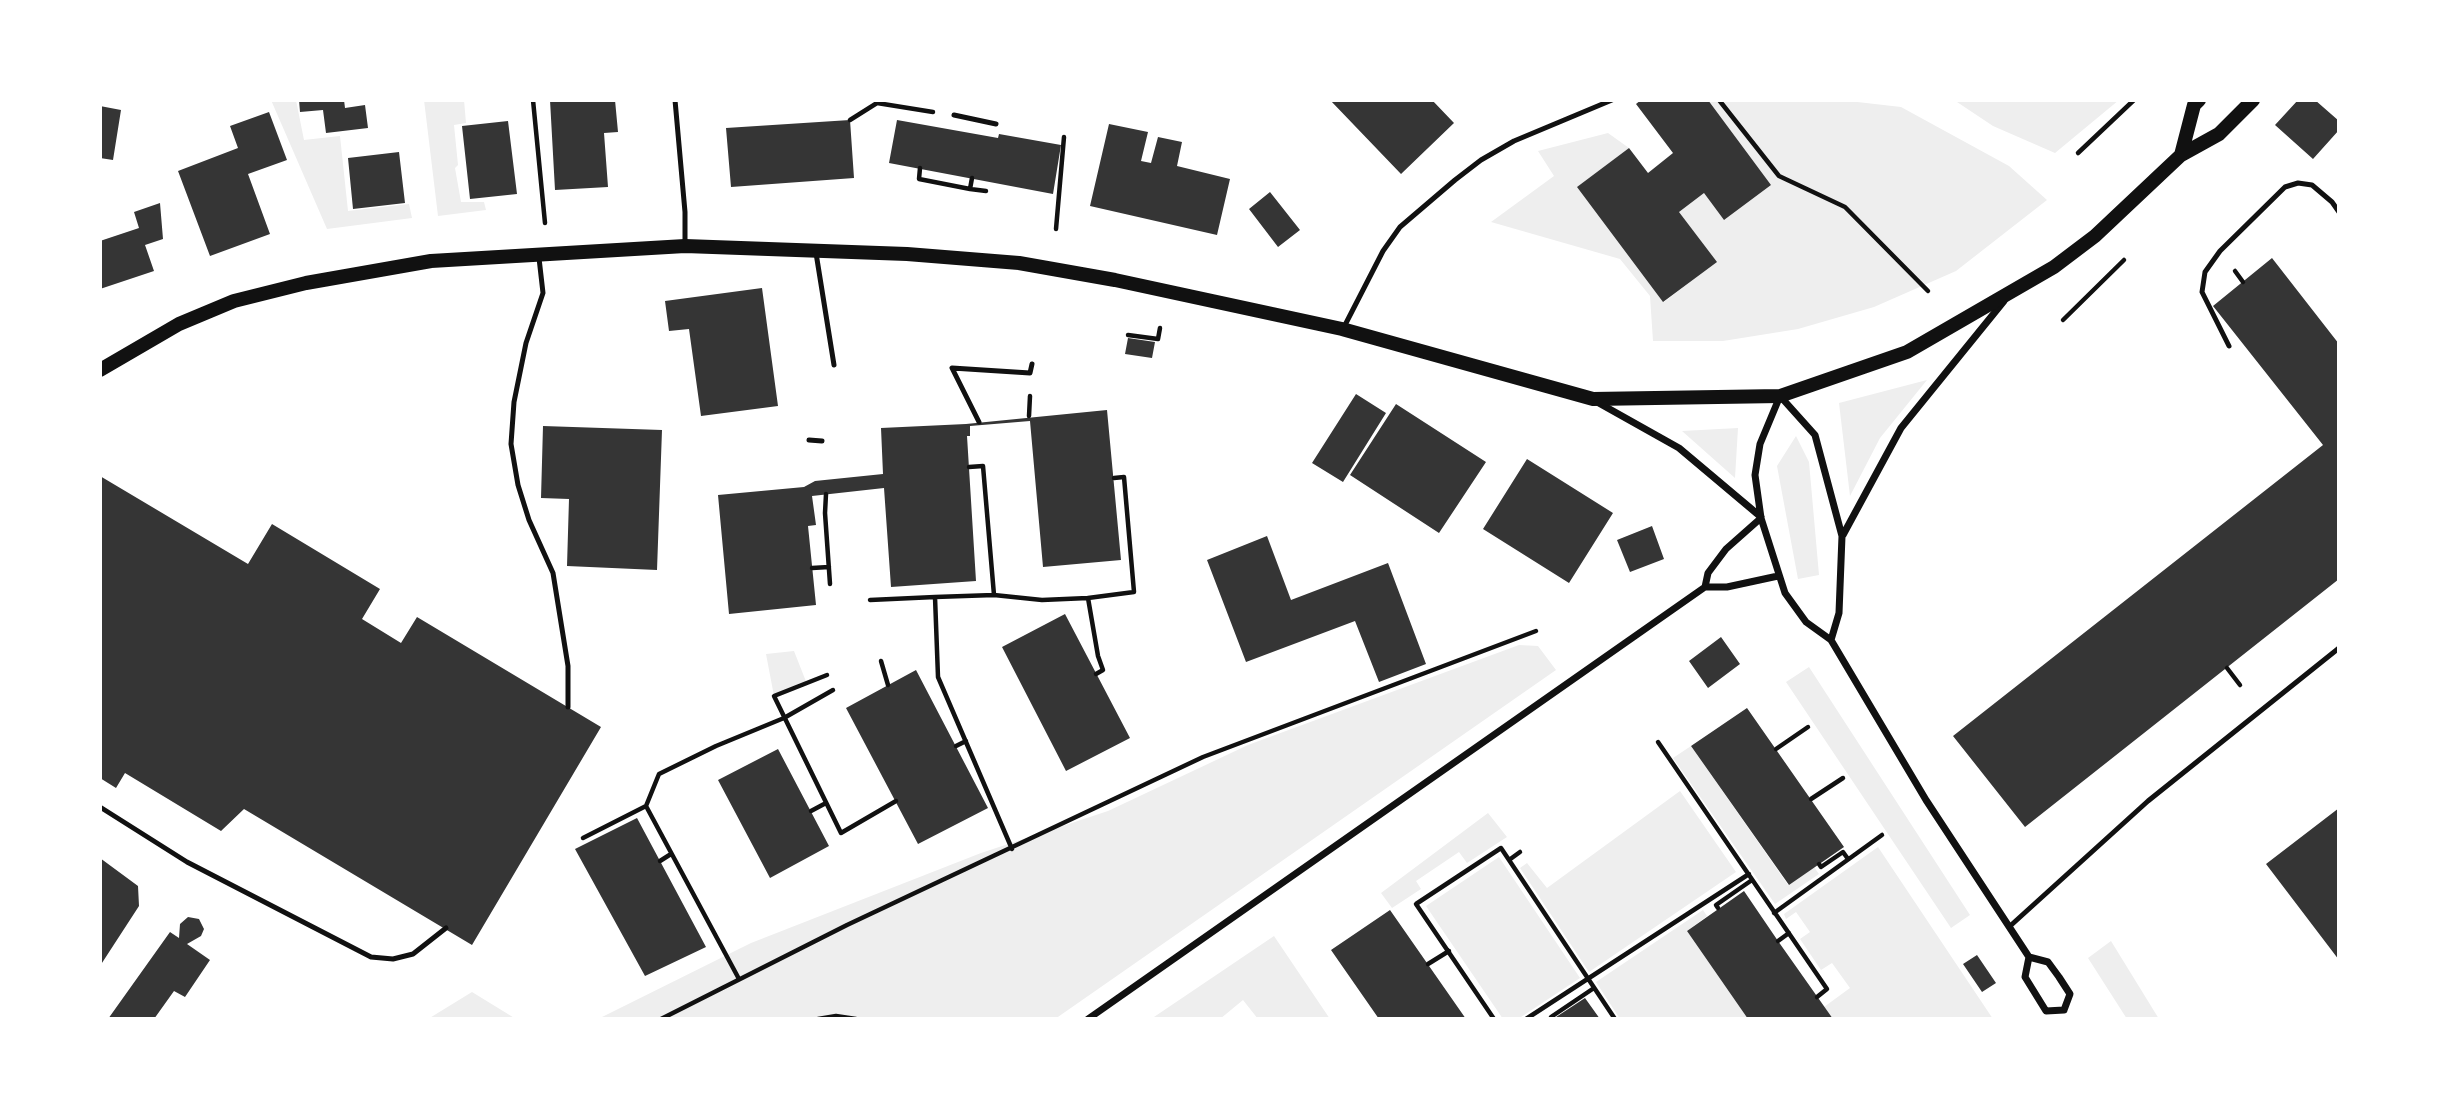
<!DOCTYPE html>
<style>
body{margin:0}
#map{position:relative;width:2439px;height:1119px;overflow:hidden;background:#fff;font-family:Helvetica,sans-serif}
canvas{display:block}
.frame{position:absolute;inset:0;border:102px solid #fff;pointer-events:none}
</style>
<div id="map">
<canvas width="2439" height="1119"></canvas>
<div class="frame"></div>
</div>
<script>
const context = document.querySelector('canvas').getContext('2d');
context.lineJoin = 'round';
function fill(path, color) { context.fillStyle = color; context.fill(path, 'evenodd'); }
const toPath = rows => new Path2D(rows.map(r => 'M' + r).join(''));
function strokePath(path, color, width, dash) { context.strokeStyle = color; context.lineWidth = width; context.lineCap = dash ? 'butt' : 'round'; context.setLineDash(dash || []); context.stroke(path); }
fill(toPath([
 [271,100,296,100,304,140,340,136,348,211,409,204,412,218,327,229],
 [424,100,464,100,466,123,454,125,458,165,455,168,461,202,484,202,486,210,438,216],
 [1708,100,1840,100,1901,107,2009,166,2047,200,1956,271,1874,307,1798,329,1723,341,1653,341,1650,296,1620,259,1491,222,1554,176,1538,151,1608,133,1629,148,1578,187,1664,302,1716,262,1679,212,1704,193,1724,220,1771,185],
 [1954,100,2119,100,2055,153,1993,126],
 [1927,380,1880,438,1850,496,1839,403],
 [1738,428,1735,478,1682,431],
 [1796,436,1809,462,1819,575,1798,579,1777,466],
 [1519,645,1538,646,1556,670,1055,1019,598,1019,751,943,981,853,1108,811,1248,745],
 [794,651,807,684,774,696,766,654],
 [1809,667,1970,915,1951,928,1786,682],
 [1691,746,1788,885,1814,867,1819,874,1775,904,1673,758],
 [1680,791,1736,872,1589,972,1520,868,1527,863,1547,888],
 [1488,813,1507,837,1467,863,1459,852,1416,881,1421,889,1392,908,1381,893],
 [1878,847,1993,1019,1833,1019,1824,1007,1850,988,1832,963,1821,970,1800,939,1810,932,1796,912,1786,919,1784,914],
 [1499,857,1580,978,1518,1019,1503,1019,1426,906],
 [1703,910,1707,916,1687,931,1748,1019,1620,1019,1596,982],
 [1274,936,1330,1019,1258,1019,1243,1000,1220,1019,1151,1019],
 [2111,941,2159,1019,2127,1019,2088,958],
 [472,992,516,1019,428,1019]
]), '#eee');
fill(toPath([
 [299,100,344,100,345,108,365,105,368,128,326,133,323,110,300,112],
 [550,100,615,100,618,132,604,133,608,187,555,190],
 [1330,100,1432,100,1454,123,1401,174],
 [1641,100,1708,100,1771,185,1724,220,1704,193,1679,212,1717,262,1663,302,1577,187,1629,148,1648,173,1673,153,1636,104],
 [2298,100,2315,100,2339,121,2339,130,2313,159,2275,125],
 [100,106,121,110,113,160,100,158],
 [269,112,287,160,248,174,270,234,210,256,178,171,238,148,230,126],
 [850,120,854,178,731,187,726,128],
 [897,120,998,138,999,134,1061,145,1053,194,889,163],
 [508,121,517,194,470,199,462,126],
 [1109,124,1148,132,1141,161,1151,163,1158,137,1182,142,1177,166,1230,179,1217,235,1090,206],
 [399,152,405,203,353,209,348,158],
 [1270,192,1300,230,1278,247,1249,209],
 [160,203,163,239,145,245,154,271,100,289,100,241,139,228,134,212],
 [2272,258,2339,344,2339,579,2025,827,1953,736,2323,445,2213,306],
 [762,288,778,406,701,416,689,329,669,331,665,301],
 [1128,338,1155,342,1152,358,1125,354],
 [1356,394,1386,413,1343,482,1312,463],
 [1396,404,1486,462,1439,533,1350,475],
 [1107,410,1121,560,1043,567,1030,421,970,426,970,436,967,436,976,581,891,587,884,488,812,496,816,525,808,526,816,605,729,614,718,495,804,487,815,481,883,474,881,428,966,424],
 [543,426,662,430,657,570,567,566,569,499,541,498],
 [1527,459,1613,513,1569,583,1483,529],
 [100,476,248,564,272,524,380,589,362,619,401,643,417,617,601,727,472,945,244,809,221,831,125,773,116,788,100,778],
 [1652,526,1664,559,1630,572,1617,540],
 [1267,536,1291,600,1388,563,1426,664,1379,682,1355,621,1246,662,1207,560],
 [1065,614,1130,738,1066,771,1002,647],
 [1721,637,1740,664,1708,688,1689,661],
 [916,670,988,808,918,844,846,708],
 [1747,708,1844,847,1789,885,1691,746],
 [778,749,829,846,770,878,718,780],
 [2339,808,2339,960,2266,864],
 [637,818,706,947,645,976,575,849],
 [100,858,138,886,139,906,100,966],
 [1744,891,1778,941,1833,1019,1748,1019,1687,931],
 [1390,910,1466,1019,1379,1019,1331,950],
 [188,917,199,919,204,929,201,936,187,944,210,960,185,997,174,991,154,1019,108,1019,170,932,179,938,180,924],
 [1977,955,1996,983,1982,992,1963,964],
 [1585,998,1600,1019,1553,1019]
]), '#353535');
strokePath(toPath([
 [533,100,545,223],
 [1719,100,1779,176,1845,207,1928,291],
 [850,120,877,103,933,112],
 [2078,153,2134,100],
 [920,168,919,179,970,189],
 [972,178,970,189,986,191],
 [1056,229,1064,137],
 [2235,271,2243,282],
 [2063,320,2124,260],
 [1128,335,1158,339,1160,328],
 [1029,416,1030,396],
 [969,467,983,466,994,595,935,597,938,677,1012,849],
 [826,494,825,513,830,584],
 [812,568,829,567],
 [994,595,1042,600,1088,598],
 [870,600,935,597],
 [881,661,888,685],
 [2227,668,2240,685],
 [1096,674,1103,670,1098,656,1088,598,1134,592,1124,477,1114,478],
 [827,675,774,696,841,833,896,801],
 [1658,742,1827,989,1817,997],
 [956,746,966,741],
 [1776,749,1808,727],
 [1811,799,1843,778],
 [811,811,826,803],
 [583,838,646,806],
 [1509,860,1520,852],
 [660,861,671,854],
 [1819,864,1821,867,1843,852,1848,859],
 [1718,908,1716,905,1752,880],
 [1774,913,1882,835],
 [1778,941,1789,933],
 [1428,964,1449,951],
 [739,979,646,806,659,774,716,746,784,718,833,690],
 [661,1019,847,925,1203,757,1536,631],
 [818,1019,836,1016,856,1019],
 [1494,1019,1416,904,1501,848,1615,1019],
 [1526,1019,1749,874],
 [1552,1019,1551,1017,1594,988]
]), '#111', 4.5);
strokePath(toPath([
 [675,100,685,212,685,246],
 [954,115,996,124],
 [816,253,834,365],
 [539,258,543,293,526,343,514,402,511,444,518,485,529,520,553,573,568,666,568,707],
 [1344,327,1383,251,1400,227,1455,180,1481,160,1514,141,1612,100],
 [2229,346,2202,292,2205,272,2220,251,2285,187,2298,183,2312,185,2332,202,2339,212],
 [979,422,952,368,1030,373,1032,364],
 [809,440,822,441],
 [100,807,187,862,371,957,393,959,413,954,446,928],
 [2009,927,2148,801,2339,648]
]), '#111', 5);
strokePath(toPath([
 [1597,402,1679,448,1761,517],
 [1843,535,1901,428,2004,301],
 [1705,587,1708,573,1726,549,1761,518],
 [1831,640,1839,613,1842,536,1815,435,1780,396,1760,444,1755,475,1761,518,1785,593,1806,622,1831,640,1926,800,2029,957,2048,962,2059,977,2070,994,2064,1010],
 [2029,957,2025,977,2046,1011,2064,1010],
 [1088,1019,1705,587,1727,587,1778,576]
]), '#111', 7);
strokePath(toPath([
 [2181,155,2194,105,2199,100],
 [100,370,179,324,234,301,306,283,431,261,685,246,907,254,1019,263,1115,280,1342,329,1593,399,1780,396,1907,352,2054,267,2095,236,2181,155,2219,134,2253,100]
]), '#111', 14);
</script>
